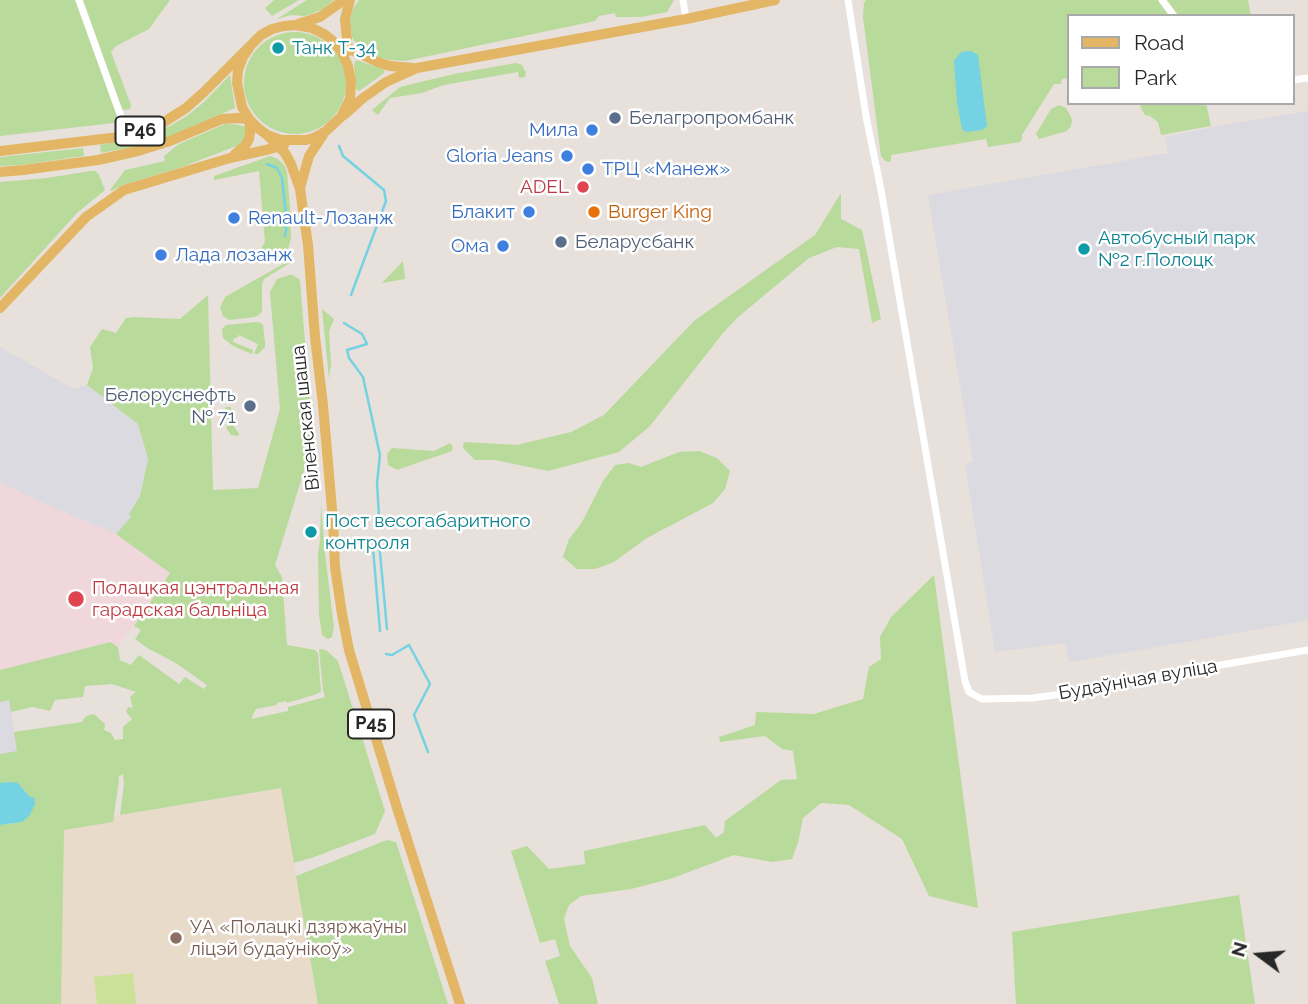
<!DOCTYPE html>
<meta charset="utf-8">
<style>
body{margin:0}
#map{position:relative;width:1308px;height:1004px;overflow:hidden;background:#e8e0da;font-family:Raleway,sans-serif}
canvas{display:block}
.legend{position:absolute;left:1067px;top:14px;width:228px;height:91px;box-sizing:border-box;background:#fff;border:2px solid #a9a9a9;margin:0;padding:9px 12px;list-style:none;font-size:21px;color:#272727}
.legend li{display:flex;align-items:center;gap:14px;height:35px}
.legend b{width:35px;border:2px solid #a9a9a9}
.north{position:absolute;left:1224px;top:920px;width:70px;height:70px;-webkit-text-stroke:5px #fff;paint-order:stroke;rotate:286deg;font-size:19px;font-weight:700;line-height:28px;text-align:center;color:#272727}
.north::after{content:'';display:block;margin:auto;width:24px;height:32px;background:#272727;clip-path:polygon(50% 0,100% 100%,50% 72%,0 100%)}
</style>
<div id="map">
<canvas width="1308" height="1004"></canvas>
<ul class="legend">
<li><b style="height:9px;background:#e2b665"></b>Road</li>
<li><b style="height:19px;background:#b8da9b"></b>Park</li>
</ul>
<div class="north">N</div>
</div>
<script>
const context = document.querySelector('canvas').getContext('2d');
context.lineJoin = 'round';
function fill(path, color) { context.fillStyle = color; context.fill(path, 'evenodd'); }
const toPath = rows => new Path2D(rows.map(r => 'M' + r).join(''));
function strokePath(path, color, width, dash) { context.strokeStyle = color; context.lineWidth = width; context.lineCap = dash ? 'butt' : 'round'; context.setLineDash(dash || []); context.stroke(path); }
function write(font, color, halo, rows, align = 'center') {
  context.font = font + ' Raleway,sans-serif'; context.lineWidth = 5; context.setLineDash([]); context.textBaseline = 'middle'; context.strokeStyle = halo; context.fillStyle = color; for (const [text, x, y, turn = 0] of rows) {
    context.save(); context.translate(x, y); context.rotate((+turn || 0) * Math.PI / 180); context.textAlign = isNaN(turn) ? turn : align; if (halo) context.strokeText(text, 0, 0); context.fillText(text, 0, 0); context.restore();
  }
}
fill(toPath([
 [1308,111,1308,620,1193,641,1069,662,1065,643,995,652,965,464,973,462,928,195,1168,153,1165,137,1223,125],
 [0,347,74,389,87,385,138,424,148,459,140,496,129,514,132,517,116,534,52,507,0,483],
 [9,700,18,751,0,754,0,702]
]), '#dbdae1');
fill(toPath([
 [282,788,318,1004,40,1004,55,826]
]), '#e9dbca');
fill(toPath([
 [0,483,52,507,116,534,170,573,118,647,109,642,0,670]
]), '#efd7db');
fill(toPath([
 [0,0,75,0,118,119,114,123,0,136],
 [83,0,170,0,149,29,116,46,111,52,131,105,130,109,124,110,121,107],
 [274,0,299,0,272,16,265,8],
 [307,0,334,0,323,9,311,14,305,16,291,15,277,19],
 [359,0,674,0,667,12,641,17,616,17,615,13,599,16,595,21,405,61,390,60,377,57,358,47,352,37,350,21,353,9],
 [866,0,1158,0,1169,16,1068,16,1068,78,1062,79,1061,84,1054,84,1022,135,1022,139,1020,142,988,147,986,139,891,155,891,162,885,161,881,156,863,17,864,3],
 [1167,0,1248,0,1251,16,1179,16],
 '244 83a51 51 0 1 1 102 0a51 51 0 1 1-102 0Z',
 [357,60,385,70,383,74,359,91,356,89,354,63],
 [516,63,522,65,526,73,525,77,519,78,518,72,444,85,422,93,390,98,378,115,372,110,400,87,454,74],
 [230,75,235,108,166,138,143,145,149,135,170,126,187,116,204,102],
 [1140,103,1206,103,1211,126,1161,135,1158,122,1150,116,1145,115,1141,108],
 [1059,105,1066,108,1069,113,1072,120,1071,126,1067,131,1039,139,1036,134,1051,109],
 [225,124,233,124,243,126,246,129,247,133,243,142,239,145,182,167,123,185,111,191,110,190,125,170,165,161,164,156,179,144],
 [146,136,139,146,101,153,100,145],
 [83,148,84,156,21,165,0,166,0,157],
 [270,156,278,159,284,165,287,172,290,207,291,238,288,249,265,260,260,250,265,242,259,171,214,180,214,176],
 [91,171,96,171,99,175,105,190,77,213,0,298,0,182,47,178],
 [841,193,841,219,862,230,881,319,872,323,859,249,837,247,809,258,737,318,723,333,650,426,619,452,548,471,495,460,475,460,463,448,464,442,517,445,571,432,604,415,694,321,815,235],
 [292,259,293,261,264,279,262,285,262,311,260,314,255,317,229,320,223,316,220,308,225,297],
 [403,261,405,279,382,283],
 [289,275,293,275,300,280,313,441,275,565,282,577,287,645,315,650,318,653,321,692,314,695,287,703,286,701,277,703,277,705,256,709,251,719,288,711,288,707,325,697,323,690,319,649,326,650,338,661,385,811,375,834,314,857,294,863,281,788,120,815,124,783,123,774,118,777,119,780,113,822,64,830,61,1004,0,1004,0,825,22,822,30,797,18,783,0,783,0,754,17,751,14,732,82,722,86,716,94,714,105,724,104,730,111,733,115,740,123,739,123,727,132,719,126,712,128,707,133,708,130,697,136,692,112,684,85,686,83,697,55,700,50,711,33,707,11,712,9,700,0,702,0,670,110,642,118,647,120,660,131,665,139,655,179,684,185,677,204,689,207,685,176,663,149,649,135,639,141,630,134,626,170,573,116,534,131,517,129,514,140,496,148,459,138,424,87,385,93,368,90,347,102,329,116,333,126,318,133,317,180,319,208,295,213,490,258,488,280,409,270,292,277,279],
 [322,309,334,319,329,331,331,364,329,379],
 [257,322,261,323,263,325,265,343,265,347,258,354,254,354,258,344,239,335,237,338,234,338,233,342,253,350,252,354,233,346,223,338,222,329,226,325],
 [225,407,231,407,232,423,239,434,238,436,231,435,227,429],
 [450,443,453,447,452,451,397,470,388,465,387,454,392,448,434,451],
 [699,451,717,458,730,471,725,489,713,503,647,538,614,562,595,569,577,569,563,557,569,539,581,524,603,481,615,465,629,463,641,467,679,452],
 [321,505,325,554,334,627,332,637,328,639,322,635,319,615,318,553,320,540],
 [934,575,978,908,929,896,902,839,849,805,821,803,803,818,798,843,792,859,772,862,734,855,670,879,631,889,581,896,569,905,564,919,570,946,592,978,598,1004,559,1004,545,961,560,956,555,939,540,943,511,851,527,846,549,869,585,864,584,851,705,825,716,838,724,832,725,821,781,780,797,779,793,751,782,749,765,736,720,742,719,737,755,725,756,712,814,714,863,699,869,667,881,659,880,637,891,617],
 [387,840,396,842,448,1004,318,1004,296,876],
 [1239,895,1255,1004,1016,1004,1012,932]
]), '#b8da9b');
fill(toPath([
 [133,973,136,1004,97,1004,94,977]
]), '#cbe197');
fill(toPath([
 [971,51,978,55,987,126,982,130,966,132,962,129,957,103,954,61,961,52],
 [10,782,18,783,30,797,34,797,35,804,30,815,22,822,0,825,0,783]
]), '#75d2e2');
strokePath(toPath([
 [339,146,343,156,384,190,386,201,351,295],
 [267,164,277,168,282,178,287,224,285,236],
 [344,323,362,334,367,344,347,350,349,358,363,377,380,455,377,483,379,516],
 [379,540,373,548,380,631],
 [379,542,387,629],
 [386,654,392,655,409,645,430,684,414,715,428,752]
]), '#75d2e2', 2.5);
strokePath(toPath([
 [79,0,128,136],
 [683,0,686,19],
 [848,0,866,116,881,190,965,681,969,692,982,699,1033,698,1076,692,1180,672,1308,650],
 [1162,0,1174,16],
 [1292,80,1308,78]
]), '#fff', 7);
strokePath(toPath([
 [298,24,320,17,344,0],
 [338,44,380,63,390,66,413,68],
 [348,51,345,19,350,0],
 [344,115,363,98,386,82,417,68,686,19,775,0],
 [267,135,285,153,291,164,300,189,308,245,315,337,323,405,333,521,335,567,342,614,349,650,398,811,460,1004],
 [0,151,128,136,164,122,186,108,204,92,261,35,272,29,284,26,296,25,312,28,324,34,333,41,341,51,348,66,351,81,350,99,341,117,326,131,316,137,306,140,281,140,267,135,258,128,249,119,242,107,237,83,238,70,243,57,251,45],
 [235,154,245,146,249,139,250,132,249,119],
 [0,172,23,170,98,160,138,151,170,141,222,119,236,118,249,119],
 [300,188,309,156,323,135],
 [0,308,86,217,124,190,230,158,270,149,284,145]
]), '#e2b665', 10);
for (const [x, y, r, color] of [
 [278,48,7,"#0f9aa8"],
 [615,118,7,"#5c6f8a"],
 [592,130,7,"#3f7fe0"],
 [567,156,7,"#3f7fe0"],
 [588,169,7,"#3f7fe0"],
 [583,187,7,"#e0444e"],
 [529,212,7,"#3f7fe0"],
 [594,212,7,"#e8710a"],
 [234,218,7,"#3f7fe0"],
 [561,242,7,"#5c6f8a"],
 [503,246,7,"#3f7fe0"],
 [1084,249,7,"#0f9aa8"],
 [161,255,7,"#3f7fe0"],
 [250,406,7,"#5c6f8a"],
 [311,532,7,"#0f9aa8"],
 [76,599,9,"#e0444e"],
 [176,938,7,"#8d6e63"]
]) { const dot = new Path2D(); dot.arc(x, y, r, 0, 2 * Math.PI); context.fillStyle = color; context.fill(dot); strokePath(dot, '#fff', 2.5); }
for (const [x, y, w] of [
 [140,131,49],
 [371,724,46]
]) { const box = new Path2D(); box.roundRect(x - w / 2, y - 14.5, w, 29, 5); context.fillStyle = '#fff'; context.fill(box); strokePath(box, '#272727', 2); }
write('bold 18px', '#272727', null, [
 ["Р46",140,131],
 ["Р45",371,724]
]);
write('19px', '#0d838f', '#fff', [
 ["Танк Т-34",292,48],
 ["Автобусный парк",1098,238],
 ["№2 г.Полоцк",1098,260],
 ["Пост весогабаритного",325,521],
 ["контроля",325,543]
], 'left');
write('19px', '#4e5e75', '#fff', [
 ["Белагропромбанк",629,118],
 ["Беларусбанк",575,242],
 ["Белоруснефть",236,395,"right"],
 ["№ 71",236,417,"right"]
], 'left');
write('19px', '#366cbe', '#fff', [
 ["Мила",578,130],
 ["Gloria Jeans",553,156],
 ["ТРЦ «Манеж»",602,169,"left"],
 ["Блакит",515,212],
 ["Renault-Лозанж",248,218,"left"],
 ["Ома",489,246],
 ["Лада лозанж",175,255,"left"]
], 'right');
write('19px', '#be3a42', '#fff', [
 ["ADEL",569,187],
 ["Полацкая цэнтральная",92,588,"left"],
 ["гарадская бальніца",92,610,"left"]
], 'right');
write('19px', '#c56008', '#fff', [
 ["Burger King",608,212]
], 'left');
write('19px', '#272727', '#fff', [
 ["Віленская шаша",306,418,-96],
 ["Будаўнічая вуліца",1138,680,-10]
]);
write('19px', '#785e54', '#fff', [
 ["УА «Полацкі дзяржаўны",190,927],
 ["ліцэй будаўнікоў»",190,949]
], 'left');
</script>
